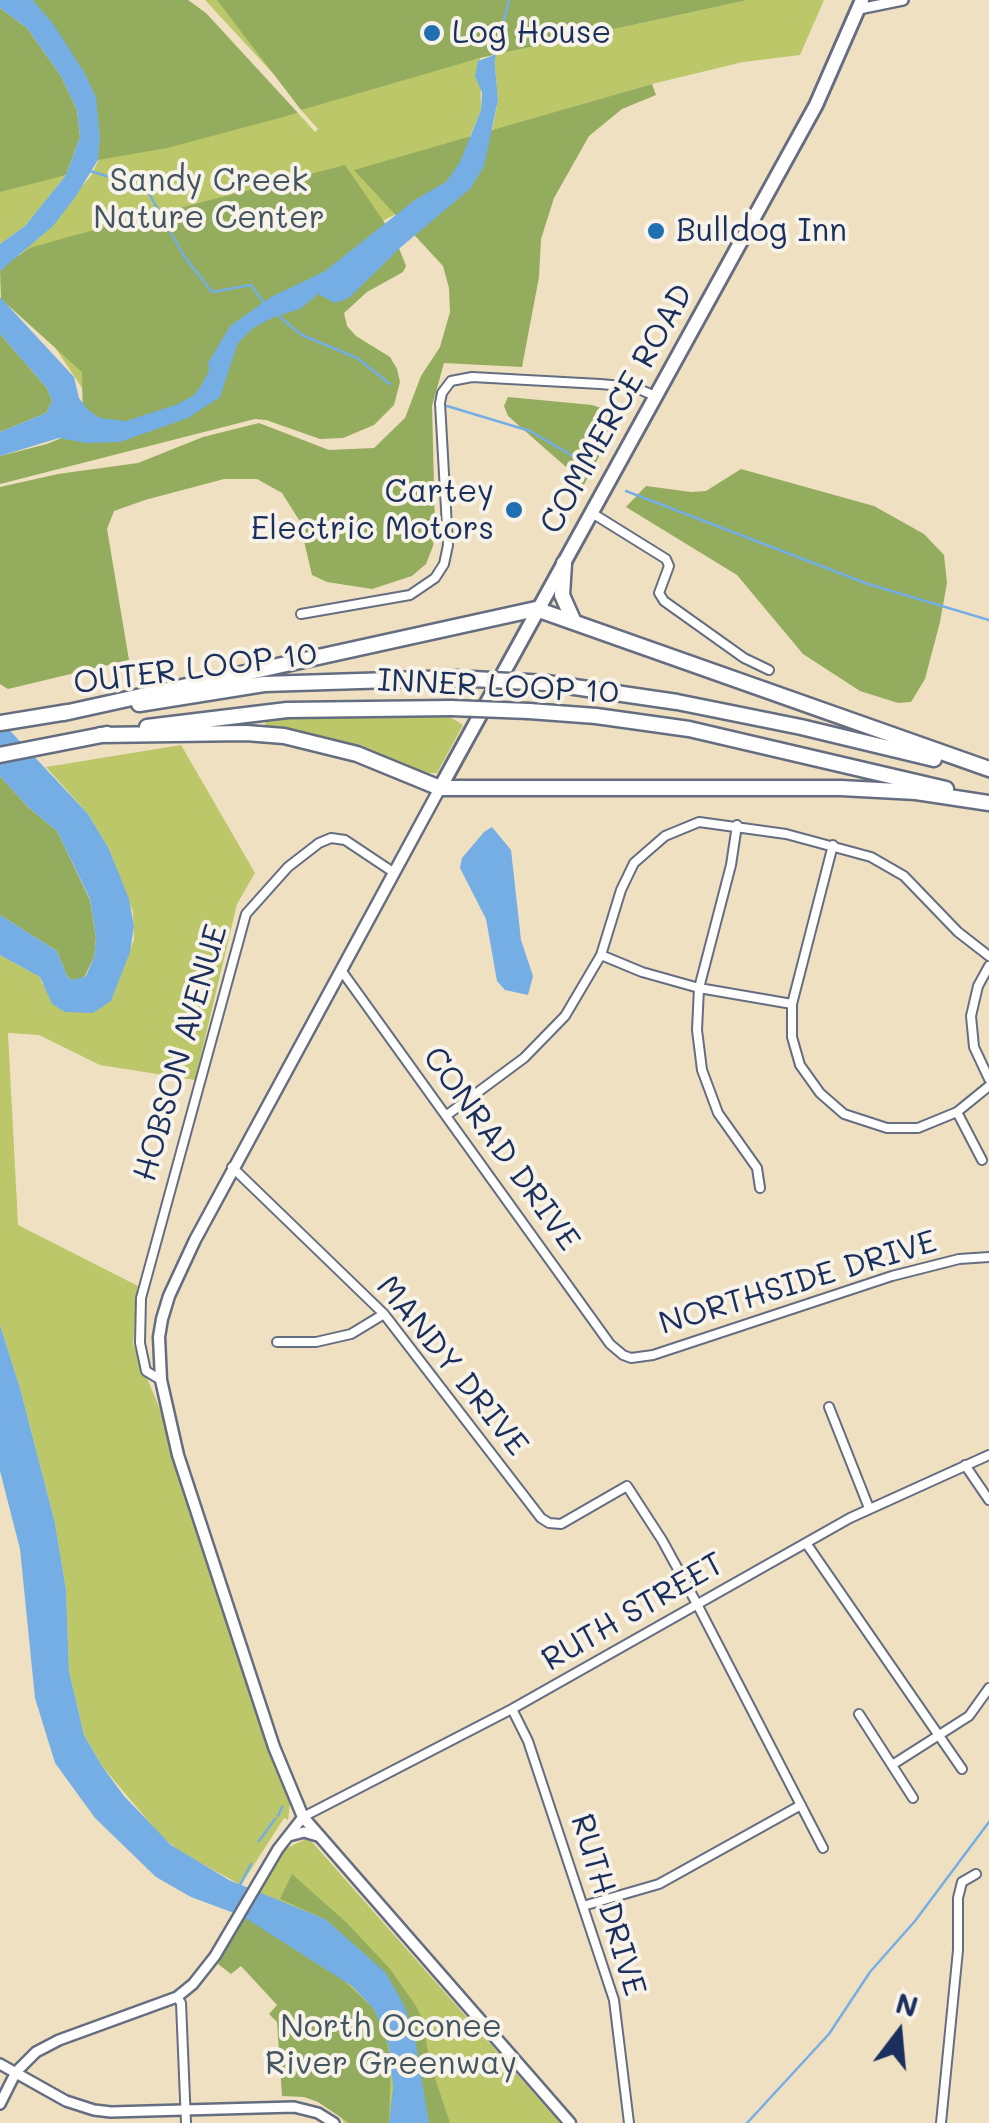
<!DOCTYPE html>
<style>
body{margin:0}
#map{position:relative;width:989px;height:2123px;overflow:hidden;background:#efe0c1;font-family:Mali,sans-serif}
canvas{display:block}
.north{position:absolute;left:849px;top:1983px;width:100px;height:100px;-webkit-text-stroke:8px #f7f3e8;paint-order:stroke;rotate:16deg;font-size:28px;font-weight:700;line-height:40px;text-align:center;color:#1b2f5e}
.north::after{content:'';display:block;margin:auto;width:35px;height:45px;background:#1b2f5e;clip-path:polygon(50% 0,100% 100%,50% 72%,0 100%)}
</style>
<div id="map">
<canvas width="989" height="2123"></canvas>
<div class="north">N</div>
</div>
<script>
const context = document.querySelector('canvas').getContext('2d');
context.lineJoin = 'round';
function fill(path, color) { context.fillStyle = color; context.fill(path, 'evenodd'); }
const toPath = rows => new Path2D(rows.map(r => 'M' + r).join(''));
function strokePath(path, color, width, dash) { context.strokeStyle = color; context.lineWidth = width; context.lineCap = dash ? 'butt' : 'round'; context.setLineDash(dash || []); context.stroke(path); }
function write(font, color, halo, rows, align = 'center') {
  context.font = font + ' Mali,sans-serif'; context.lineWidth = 8; context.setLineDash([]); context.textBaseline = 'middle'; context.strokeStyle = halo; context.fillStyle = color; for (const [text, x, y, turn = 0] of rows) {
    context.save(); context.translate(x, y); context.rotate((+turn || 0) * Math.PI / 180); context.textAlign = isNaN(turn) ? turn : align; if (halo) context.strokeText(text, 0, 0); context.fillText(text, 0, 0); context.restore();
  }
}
fill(toPath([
 [29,0,179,0,287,116,298,113,315,132,318,129,301,110,305,108,205,0,487,0,476,59,480,58,481,110,470,136,415,204,312,258,88,397,5,272,91,176,99,159],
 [748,0,824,0,800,55,743,62,652,84,492,131,498,100,494,55],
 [0,13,58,177,66,175,25,226,0,244],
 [396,714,448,716,463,725,437,773,421,773,360,749,265,725,266,721,311,716],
 [181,745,255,873,237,904,195,1080,100,1065,39,1035,8,1033,18,1225,138,1286,133,1344,159,1407,273,1762,290,1803,288,1820,284,1818,241,1885,182,1853,161,1836,102,1766,84,1735,69,1671,66,1590,55,1523,20,1388,0,1325,0,955,40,977,42,984,111,1001,134,939,133,912,109,849,88,814,46,767],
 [308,1838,313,1843,560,2123,344,2123,286,2005,227,1951,283,1850]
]), '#bbc769');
fill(toPath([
 [33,0,188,0,206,13,298,113,167,148,98,160,100,137,95,97,84,72],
 [217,0,748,0,480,58,301,110],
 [0,8,27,28,61,76,77,110,80,137,66,175,0,192],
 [652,84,656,95,622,109,589,136,554,198,541,239,539,277,522,367,444,363,432,406,435,527,433,546,426,564,412,576,372,589,327,582,312,575,299,520,282,493,257,479,224,479,145,500,114,511,107,529,129,660,8,689,0,684,0,487,58,474,138,463,203,437,259,423,329,450,374,448,405,418,421,376,440,347,450,312,449,288,443,266,354,170],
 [345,165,395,238,406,266,403,272,367,292,344,313,347,326,356,336,390,357,397,369,400,382,394,405,374,425,343,438,320,439,266,420,255,419,0,484,0,456,47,444,83,429,82,372,1,299,0,271,7,263,30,248,68,237],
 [0,334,47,388,52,401,46,413,0,432],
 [508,397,592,405,611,411,619,419,579,494,574,474,508,416,504,406],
 [741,469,874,506,924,534,944,555,947,583,940,622,925,679,911,702,898,703,860,691,803,654,737,575,626,507,646,486,691,492,706,491],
 [0,776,28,807,57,831,90,900,96,938,94,957,85,976,79,979,72,980,67,976,57,951,0,915],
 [292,1874,347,1923,390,1969,416,2006,422,2018,430,2063,450,2123,429,2123,385,1973,325,1919,280,1899],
 [244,1917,337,1974,374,2009,385,2034,391,2061,389,2123,349,2123,318,2102,304,2097,282,2096,277,2022,269,2014,277,2005,241,1966,231,1974,218,1964]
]), '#94ac5d');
fill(toPath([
 [0,0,33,0,54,25,84,72,96,97,100,137,98,160,76,196,53,226,0,271,0,244,25,226,66,175,80,137,77,110,61,76,27,28,0,8],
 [494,55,498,100,484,166,470,189,401,247,349,298,335,303,318,294,300,309,274,317,253,328,238,343,220,397,188,418,120,442,86,443,59,438,0,456,0,432,46,413,52,401,47,388,0,334,0,297,74,377,79,398,88,410,100,418,126,421,178,404,194,395,201,386,209,371,208,363,230,326,271,297,325,271,416,199,446,182,460,162,481,110,482,93,475,76,478,61],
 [0,720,88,814,109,849,129,899,134,926,130,952,111,1001,93,1013,65,1012,52,1004,40,977,0,955,0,915,57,951,67,976,72,980,86,976,94,957,96,938,90,899,57,831,28,807,0,776],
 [492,827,511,850,521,940,533,976,528,995,505,990,497,981,486,919,460,868,462,858,484,832],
 [0,1325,20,1388,55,1523,66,1590,69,1671,84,1735,102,1766,124,1796,171,1845,229,1880,325,1919,385,1972,403,2003,414,2032,429,2123,389,2123,393,2088,389,2047,374,2009,352,1986,242,1916,191,1897,156,1877,95,1818,55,1763,35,1698,20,1549,0,1471]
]), '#75aee5');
strokePath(toPath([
 [493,62,509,0],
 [90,171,146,188,184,256,212,292,251,285,263,302],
 [276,314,302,335,357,358,390,384],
 [447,406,530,431,592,467],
 [626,491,868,584,989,620],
 [278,1816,282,1807],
 [259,1841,275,1819],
 [240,1885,251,1864],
 [747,2123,829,2034,870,1972,915,1921,989,1822]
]), '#75aee5', 2.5);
const minor = toPath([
 [592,513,666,559,669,566,659,593,664,601,744,658,769,670],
 [301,614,410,595,435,578,444,564,448,545,440,403,442,393,451,381,472,377,600,384,634,387,655,396],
 [737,825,731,865,699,988,697,1030,702,1070,718,1113,757,1168,760,1188],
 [833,845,792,1004,792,1037,800,1065,820,1093,844,1114,887,1128,918,1128,957,1112,989,1086],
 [601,955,642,972,699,988,792,1004],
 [989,966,978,986,971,1016,974,1047,989,1079],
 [341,970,610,1344,623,1355,631,1358,653,1355,892,1276,959,1259,989,1257],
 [957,1112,982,1160],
 [447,1115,524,1058,565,1016,601,955,621,890,634,863,665,836,699,822,786,834,871,857,904,876,958,932,989,956],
 [232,1167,384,1314,541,1518,549,1523,561,1524,627,1486,662,1540,697,1604,823,1848],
 [277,1342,316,1342,351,1334,384,1314],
 [161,1380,146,1371,140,1343,141,1298,246,914,288,867,319,843,331,838,345,840,393,872],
 [829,1407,869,1508],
 [965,1465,989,1500],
 [806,1543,962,1769],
 [512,1709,528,1741,614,2000,629,2123],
 [859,1714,913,1798],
 [892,1765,969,1716,989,1688],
 [303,1817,512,1709,850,1518,989,1455],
 [583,1906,659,1884,801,1805],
 [177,1997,181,2003,186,2123],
 [941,2123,958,1950,958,1898,962,1882,976,1874]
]);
const tertiary = toPath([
 [859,9,903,0],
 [289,1836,304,1832,321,1837],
 [0,2064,66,2101,94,2110,111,2112,294,2107,318,2113,334,2123],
 [0,2104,16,2072,36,2052,59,2040,177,1997,193,1984,215,1956,278,1849,303,1817]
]);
const secondary = toPath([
 [440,788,195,1240,169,1296,162,1319,159,1337,161,1380,178,1455,274,1747,303,1817,570,2123]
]);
const trunk = toPath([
 [440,788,816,105,862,0]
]);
const motorway = toPath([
 [564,563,562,595,574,622],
 [547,683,677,702,801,727,934,759],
 [139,704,264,684,455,678],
 [529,711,596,716,689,729,946,789],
 [64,713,536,609,989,769],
 [0,723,68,712],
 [147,727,287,710,451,708],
 [100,735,246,733,284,736,357,754,440,788,841,788,916,792,989,803],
 [0,755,107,734]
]);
strokePath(minor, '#656d81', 12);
strokePath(tertiary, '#656d81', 14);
strokePath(secondary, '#656d81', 15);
strokePath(trunk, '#656d81', 18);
strokePath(motorway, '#656d81', 19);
strokePath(minor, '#fff', 8);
strokePath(tertiary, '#fff', 9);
strokePath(secondary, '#fff', 10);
strokePath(trunk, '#fff', 12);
strokePath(motorway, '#fff', 14);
const motorwayBridge = toPath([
 [455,678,547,683],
 [451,708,529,711]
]);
strokePath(motorwayBridge, '#656d81', 19, []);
strokePath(motorwayBridge, '#fff', 14);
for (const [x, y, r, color] of [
 [432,33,10,"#1f6fb2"],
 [656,231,10,"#1f6fb2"],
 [514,510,10,"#1f6fb2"]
]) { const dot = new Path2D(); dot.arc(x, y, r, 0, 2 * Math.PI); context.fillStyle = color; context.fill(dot); strokePath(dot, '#f7f3e8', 4); }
write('32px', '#1b2f5e', '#f7f3e8', [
 ["Log House",452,33],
 ["Bulldog Inn",676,231],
 ["Cartey",494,492,"right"],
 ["Electric Motors",494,529,"right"]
], 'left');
write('32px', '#435561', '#f7f3e8', [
 ["Sandy Creek",209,181],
 ["Nature Center",209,218],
 ["North Oconee",391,2027],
 ["River Greenway",391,2064]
]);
write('32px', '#1b2f5e', '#f7f3e8', [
 ["COMMERCE ROAD",617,409,-61],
 ["OUTER LOOP 10",195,669,-7],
 ["INNER LOOP 10",498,687,3],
 ["HOBSON AVENUE",181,1053,-74],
 ["CONRAD DRIVE",501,1149,54],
 ["NORTHSIDE DRIVE",798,1283,-17],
 ["MANDY DRIVE",452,1366,51],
 ["RUTH STREET",633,1612,-30],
 ["RUTH DRIVE",608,1905,73]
]);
</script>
